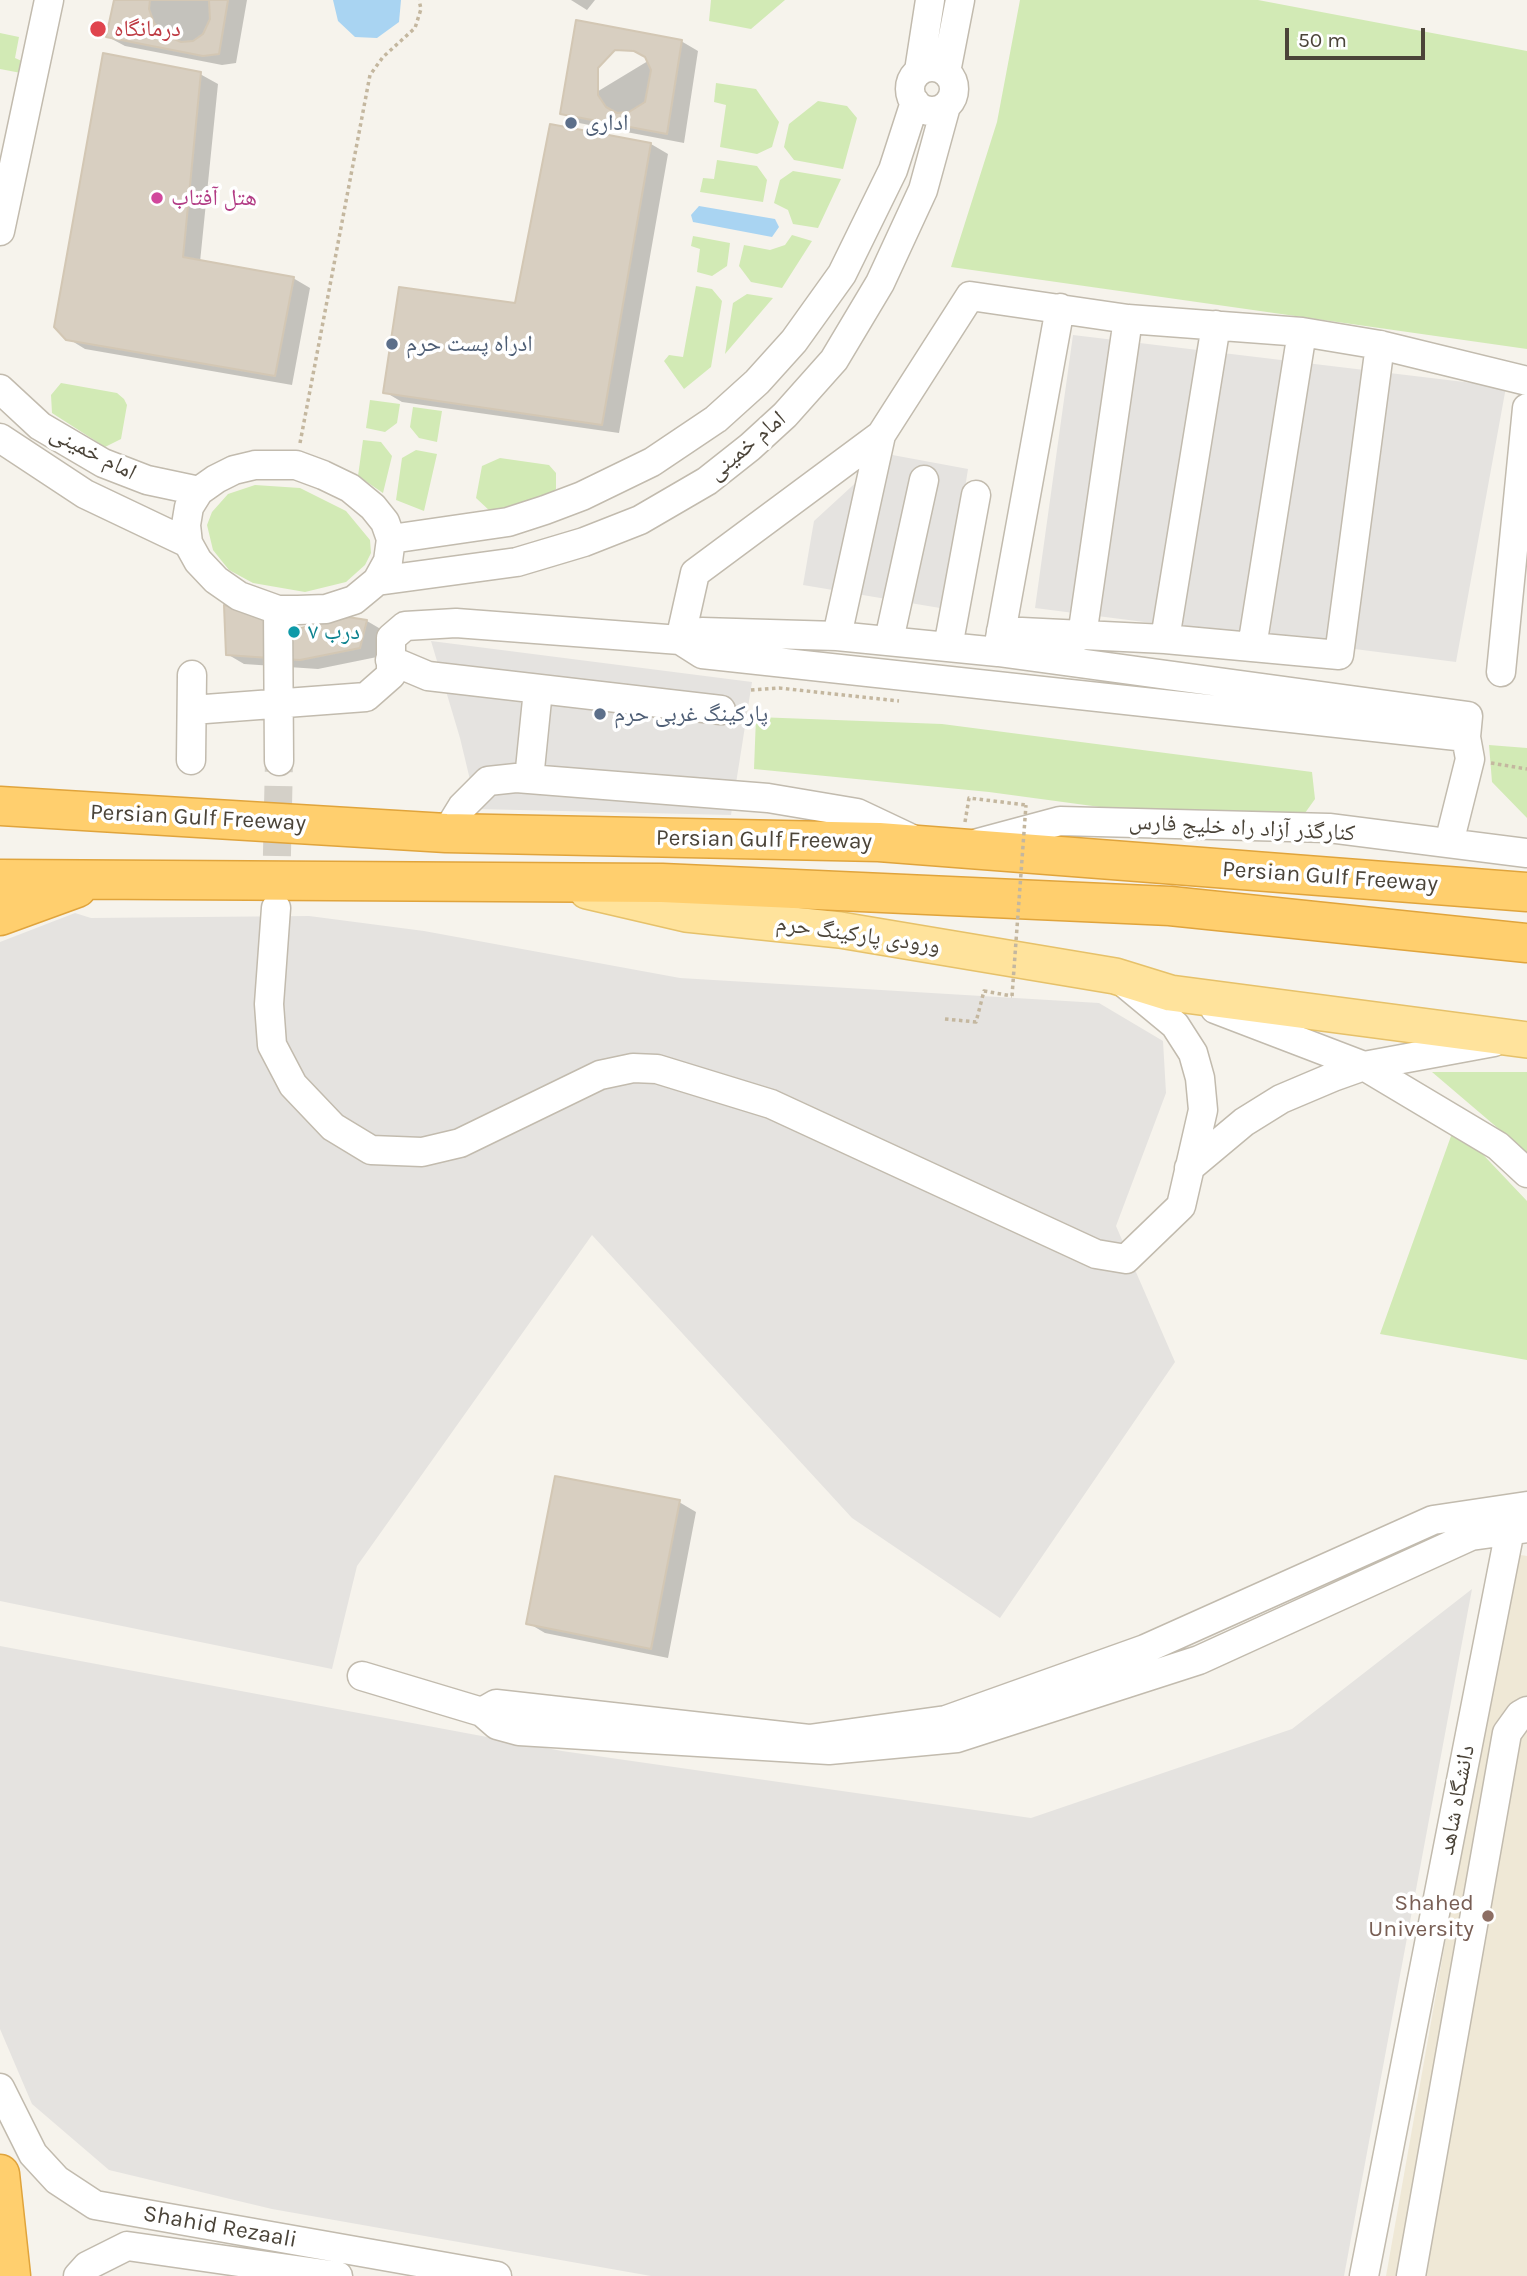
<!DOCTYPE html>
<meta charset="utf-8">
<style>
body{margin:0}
#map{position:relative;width:1527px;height:2276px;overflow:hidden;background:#f6f3ec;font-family:Karla,sans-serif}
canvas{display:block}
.scale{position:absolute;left:1285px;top:28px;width:140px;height:32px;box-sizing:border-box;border:4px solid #4b4439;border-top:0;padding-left:9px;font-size:21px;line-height:24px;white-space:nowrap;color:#4b4439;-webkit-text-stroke:5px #fff;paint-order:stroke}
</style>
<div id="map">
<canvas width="1527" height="2276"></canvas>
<div class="scale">50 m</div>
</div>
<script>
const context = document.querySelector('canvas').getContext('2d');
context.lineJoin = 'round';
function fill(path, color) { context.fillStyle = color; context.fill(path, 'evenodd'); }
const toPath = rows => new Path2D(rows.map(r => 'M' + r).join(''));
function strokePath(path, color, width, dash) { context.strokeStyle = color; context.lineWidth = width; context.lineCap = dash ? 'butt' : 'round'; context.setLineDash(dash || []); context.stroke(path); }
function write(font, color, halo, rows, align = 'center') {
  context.font = font + ' Karla,"Noto Naskh Arabic",sans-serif'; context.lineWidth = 7; context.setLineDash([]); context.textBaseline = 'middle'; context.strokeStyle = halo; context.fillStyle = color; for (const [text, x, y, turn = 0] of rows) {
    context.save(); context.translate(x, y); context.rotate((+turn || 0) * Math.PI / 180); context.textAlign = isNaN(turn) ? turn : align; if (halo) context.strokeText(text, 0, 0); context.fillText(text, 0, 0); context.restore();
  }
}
fill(toPath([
 [1514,1554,1527,1556,1527,2276,1386,2276]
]), '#efe8d6');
fill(toPath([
 [711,0,785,0,751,29,709,21],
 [1020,0,1258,0,1527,51,1527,349,951,267,997,122],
 [0,33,19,37,15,58,24,62,21,73,0,69],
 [716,83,756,89,779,122,772,147,757,154,720,147,726,105,714,102],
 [818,101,847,106,857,118,843,169,794,160,784,147,789,124],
 [717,160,757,166,767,180,763,202,700,192,703,178,714,179],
 [793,171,841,179,818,228,793,224,788,210,774,203,780,180],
 [792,235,812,241,782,288,751,282,739,266,744,245,770,250,785,245],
 [693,236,730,243,727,266,712,276,697,272,700,249,691,246],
 [696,286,712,289,722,301,711,367,684,389,664,361,669,355,683,357],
 [747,294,773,298,725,354,733,303],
 [61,383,117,393,124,399,127,405,121,439,105,447,52,413,51,395],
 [370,400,400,404,397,423,385,432,366,428],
 [413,407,442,411,437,442,419,438,410,427],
 [363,440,381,442,392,456,383,493,358,476],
 [416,450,437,454,424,511,396,500,402,458],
 [500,458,549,465,556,473,556,489,543,500,491,512,476,498,482,466],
 [255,485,300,488,346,511,370,540,371,553,365,565,346,582,305,592,253,583,229,570,213,550,207,525,212,512,228,494],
 [756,717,942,724,1312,772,1315,799,1300,820,1211,822,989,792,754,769],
 [1489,745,1527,748,1527,818,1492,782],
 [1432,1072,1527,1072,1527,1153],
 [1455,1125,1527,1201,1527,1360,1380,1334]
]), '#d2eab5');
fill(toPath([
 [1073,335,1506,387,1456,662,1035,608],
 [887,454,968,469,946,609,803,585,814,521],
 [431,641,752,682,731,815,477,809,460,738],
 [75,913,91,918,309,916,424,931,680,978,1099,1003,1163,1041,1166,1093,1116,1226,1175,1362,1000,1618,852,1518,592,1235,357,1566,332,1669,0,1601,0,942],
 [1472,1589,1344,2276,651,2276,272,2209,109,2170,32,2104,0,2029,0,1646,562,1751,1031,1818,1292,1729]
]), '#e5e3e0');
fill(toPath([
 [333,0,401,0,399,22,377,38,355,37,338,21],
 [699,206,775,219,779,227,772,237,693,222,691,215]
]), '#a9d4f2');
fill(toPath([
 [116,0,247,0,236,63,222,65,125,46,108,37],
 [571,0,595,0,587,10],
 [681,41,698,51,684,143,579,123,562,113],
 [200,74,218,84,200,262,293,278,310,288,292,385,85,349,67,338],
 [651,144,668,154,619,433,402,402,385,392,516,305],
 [348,619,367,621,384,631,377,657,318,669,244,664,227,654],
 [679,1502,696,1512,668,1658,545,1633,528,1623]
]), '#0003');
const building = toPath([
 [114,0,228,0,219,54,203,56,106,37,114,0],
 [150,0,209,0,210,19,203,34,193,41,181,42,165,35,154,23,149,9,150,0],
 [576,20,682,40,667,134,560,114,576,20],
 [615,50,634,51,645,57,651,70,645,102,629,112,617,113,606,107,598,95,598,68,615,50],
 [103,53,201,72,183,257,294,277,275,376,66,340,54,327,103,53],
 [550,124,651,143,602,425,383,393,399,287,515,303,550,124],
 [224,605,301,628,348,617,367,620,360,648,300,660,226,655,224,605],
 [555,1476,680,1500,651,1649,526,1624,555,1476]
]);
fill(building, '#d8cfc1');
strokePath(building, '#d3c7b4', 2);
strokePath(toPath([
 [276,898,279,761]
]), '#d4d0c8', 28, [28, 14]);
const minor = toPath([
 '910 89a22 22 0 1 1 44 0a22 22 0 1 1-44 0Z',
 [919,71,930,0],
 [946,72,960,0],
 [0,231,49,0],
 [0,389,40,426,103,463,147,480,199,491],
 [0,438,85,494,188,543],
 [255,465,296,465,323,475,350,488,373,507,385,522,391,539,388,561,377,581,354,600,326,609,298,610,278,610,239,596,216,580,198,561,188,543,186,525,189,507,199,491,216,479,234,470,255,465],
 [391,539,508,522,545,510,582,496,652,462,716,419,757,382,794,341,842,274,893,170,915,102],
 [377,581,517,562,584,542,640,520,707,481,750,447,785,415,834,360,880,283,923,190,946,106],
 [278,610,279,761],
 [1001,631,1165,639,1339,655,1380,345],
 [837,636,881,435],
 [1082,636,1128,319],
 [1165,639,1216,325],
 [680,640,695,573,881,435,970,296,1128,319,1302,332,1380,345,1527,381],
 [889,640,924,480],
 [948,647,976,495],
 [1252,647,1302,332],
 [998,649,1060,308],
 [390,660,428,676,721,710],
 [1501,672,1527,408],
 [192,710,366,697,391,675,391,638,405,626,456,623,680,640,702,632,837,636,998,652,1468,716,1466,737,702,654,680,640],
 [191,760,192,675],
 [529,779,538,690],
 [446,833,462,807,488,781,516,778,768,798,857,813,912,839],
 [978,843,1060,821,1329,828,1527,853],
 [1449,843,1470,759,1466,737],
 [276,908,269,1004,272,1045,293,1085,333,1127,371,1150,422,1152,460,1143,600,1075,633,1068,657,1069,771,1104,1096,1254,1126,1259,1181,1206,1203,1110,1200,1078,1193,1053,1175,1025,1123,982],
 [1215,1009,1364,1066,1498,1146,1527,1173],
 [1189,1168,1244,1122,1281,1099,1333,1077,1364,1066,1494,1042],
 [1527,1506,1433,1520,1145,1649,946,1720,809,1739,496,1704,482,1712,497,1725,519,1731,829,1750,957,1738,1199,1660,1471,1536,1527,1528],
 [362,1676,482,1712],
 [0,2088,33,2154,57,2180,95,2205,497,2276],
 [78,2276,87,2266,127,2246,338,2276],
 [1364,2276,1510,1530],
 [1411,2276,1507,1733,1520,1715,1527,1711]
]);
const major = toPath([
 [587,891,686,914,840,930,1115,976,1170,993,1527,1040]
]);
const highway = toPath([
 [0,806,446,833,879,842,1527,892],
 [0,879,662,883,1170,906,1527,943],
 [0,916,77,888],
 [0,2174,11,2276]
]);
strokePath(minor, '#c2bbae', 31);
strokePath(major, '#e6c16a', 38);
strokePath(highway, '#e0a43c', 41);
strokePath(toPath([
 [300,443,370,75,383,57,415,28,421,9,419,0],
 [751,690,779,688,899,701],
 [1491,763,1527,769],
 [965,822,969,798,1026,805],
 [945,1019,976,1022,984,991,1012,996]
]), '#c4b79f', 3.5, [3.5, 3.5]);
strokePath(minor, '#fff', 28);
strokePath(major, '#ffe39c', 35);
strokePath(highway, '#ffcf6e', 38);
strokePath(toPath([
 [1012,996,1026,805]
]), '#c4b79f', 3.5, [3.5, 3.5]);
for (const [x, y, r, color] of [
 [98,29,9,"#e0444e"],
 [571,123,7,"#5c6f8a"],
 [157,198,7,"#d1479c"],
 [392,344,7,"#5c6f8a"],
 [294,632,7,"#0f9aa8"],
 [600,714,7,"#5c6f8a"],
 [1488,1916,7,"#8d6e63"]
]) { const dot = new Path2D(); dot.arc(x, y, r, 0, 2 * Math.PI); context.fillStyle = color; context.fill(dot); strokePath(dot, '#fff', 2.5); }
write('23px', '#be3a42', '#fff', [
 ["درمانگاه",114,29]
], 'left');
write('23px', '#4e5e75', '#fff', [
 ["اداری",585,123],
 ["ادراه پست حرم",406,344],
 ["پارکینگ غربی حرم",614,714]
], 'left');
write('23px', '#b23c85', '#fff', [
 ["هتل آفتاب",171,198]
], 'left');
write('23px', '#4b4439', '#fff', [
 ["امام خمینی",747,446,-40],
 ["امام خمینی",93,453,27],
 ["Persian Gulf Freeway",198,818,3],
 ["کنارگذر آزاد راه خلیج فارس",1242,828,3],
 ["Persian Gulf Freeway",764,840,1],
 ["Persian Gulf Freeway",1330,877,4],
 ["ورودی پارکینگ حرم",858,935,8],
 ["دانشگاه شاهد",1457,1800,-79],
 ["Shahid Rezaali",220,2227,10]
]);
write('23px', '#0d838f', '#fff', [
 ["درب ۷",308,632]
], 'left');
write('23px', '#785e54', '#fff', [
 ["Shahed",1474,1903],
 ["University",1474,1929]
], 'right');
</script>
